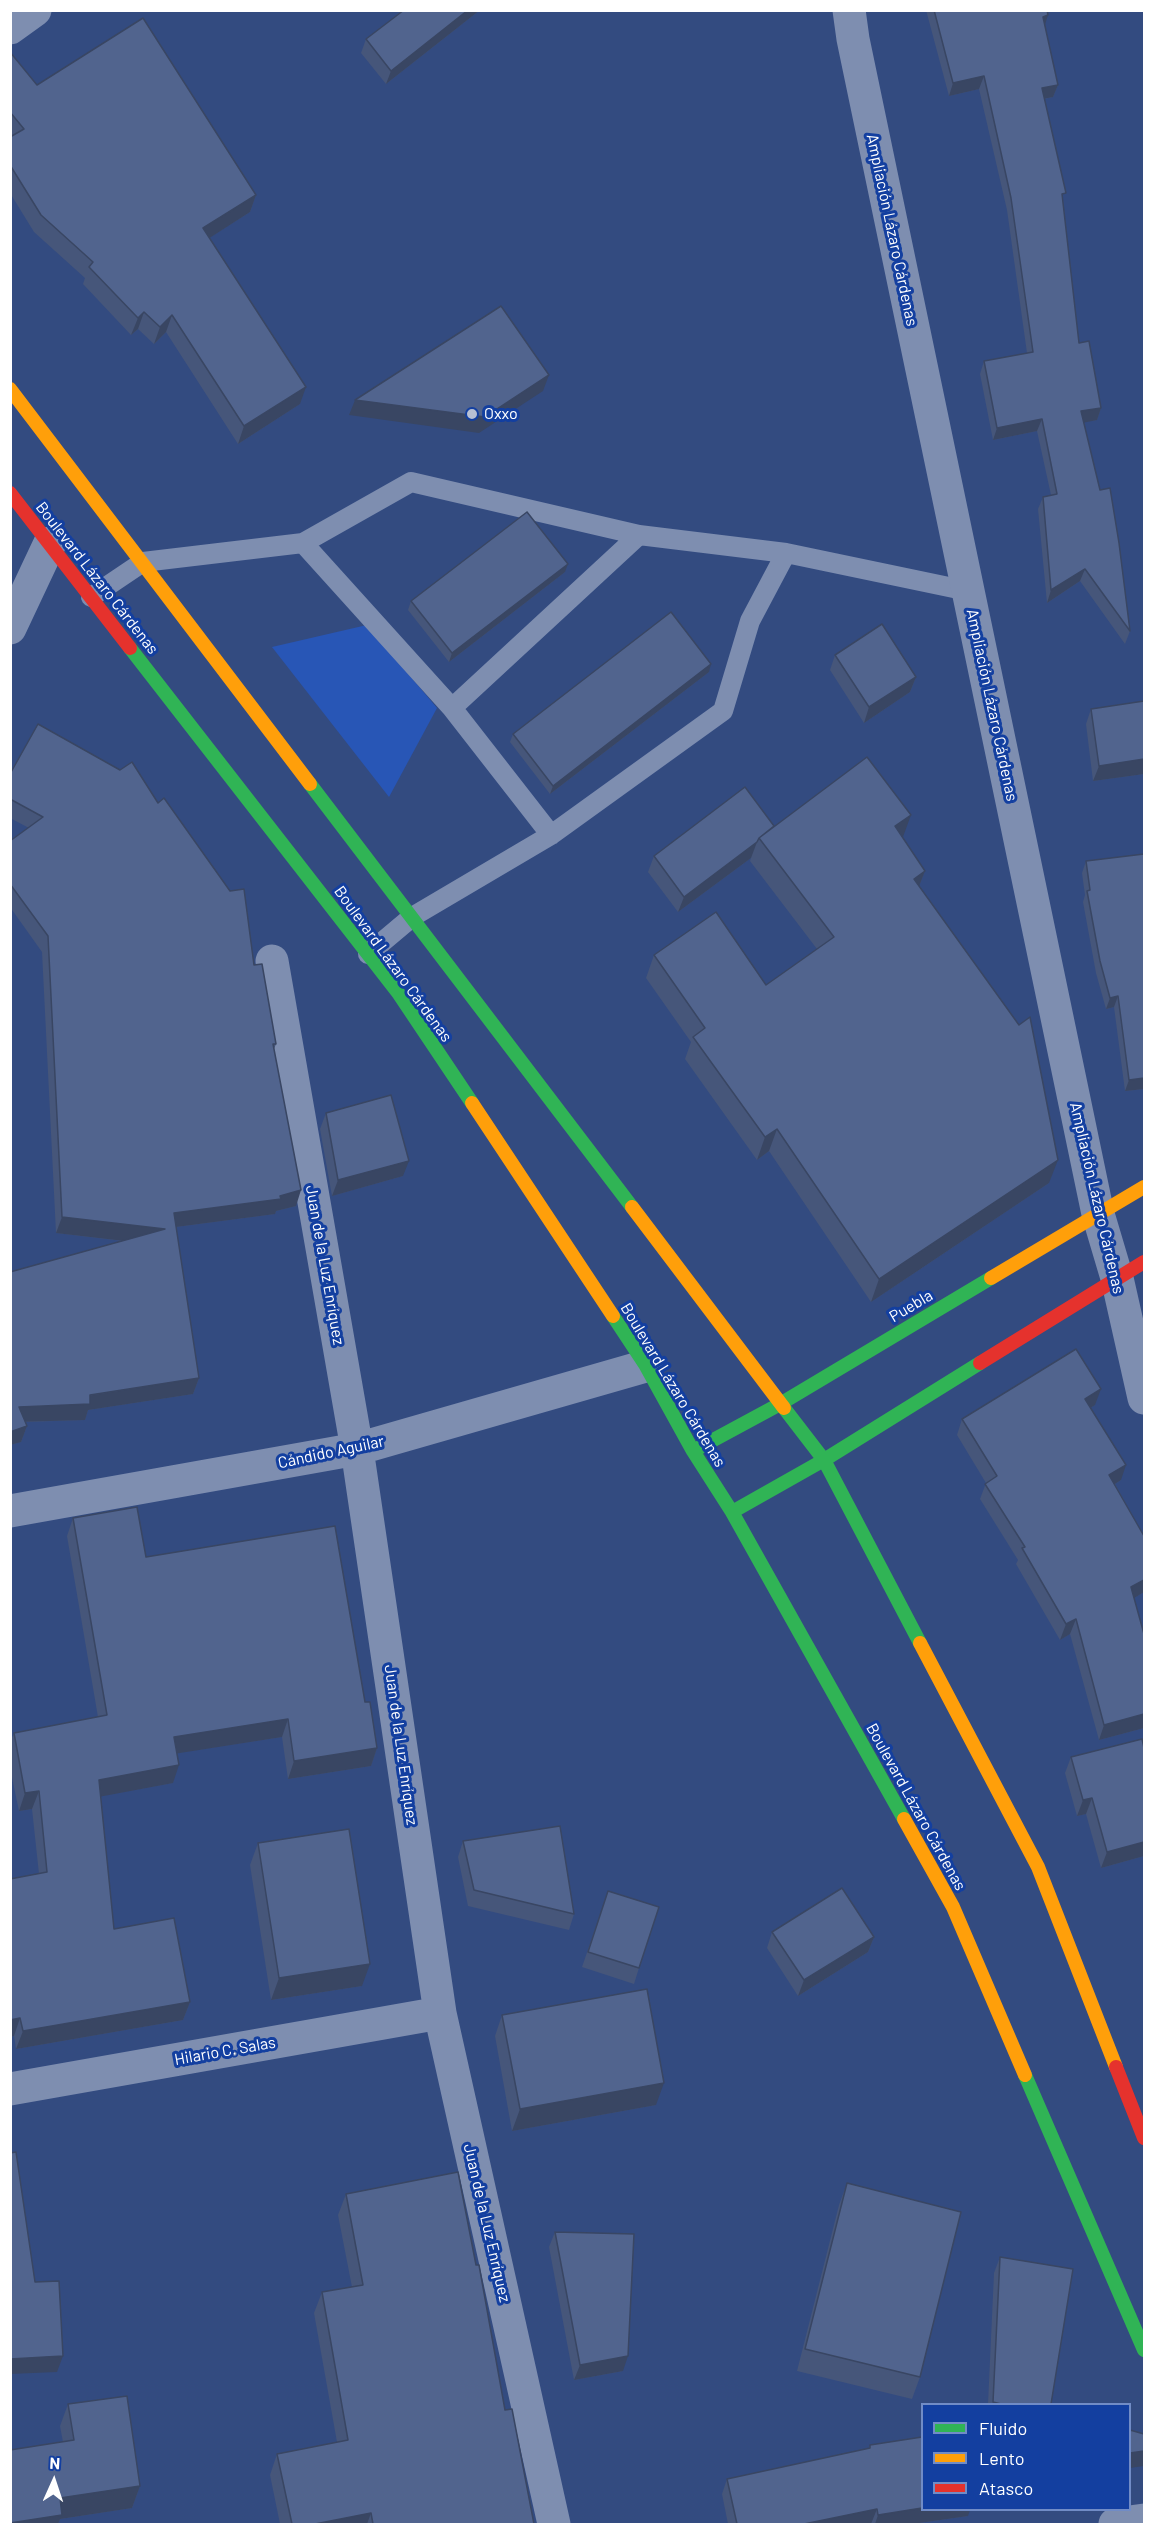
<!DOCTYPE html>
<meta charset="utf-8">
<style>
body{margin:0}
#map{position:relative;width:1155px;height:2535px;overflow:hidden;background:#334b80;font-family:Barlow,sans-serif}
canvas{display:block}
.frame{position:absolute;inset:0;border:12px solid #fff;pointer-events:none}
.legend{position:absolute;left:921px;top:2403px;width:210px;height:108px;box-sizing:border-box;background:#133fa0;border:2px solid #718cc6;margin:0;padding:8px 10px;list-style:none;font-size:18px;color:#fff}
.legend li{display:flex;align-items:center;gap:12px;height:30px}
.legend b{width:30px;border:2px solid #718cc6}
.north{position:absolute;left:24px;top:2451px;width:60px;height:60px;-webkit-text-stroke:4px #133fa0;paint-order:stroke;rotate:3deg;font-size:16px;font-weight:700;line-height:24px;text-align:center;color:#fff}
.north::after{content:'';display:block;margin:auto;width:21px;height:27px;background:#fff;clip-path:polygon(50% 0,100% 100%,50% 72%,0 100%)}
</style>
<div id="map">
<canvas width="1155" height="2535"></canvas>
<div class="frame"></div>
<ul class="legend">
<li><b style="height:8px;background:#30b455"></b>Fluido</li>
<li><b style="height:8px;background:#ff9f0a"></b>Lento</li>
<li><b style="height:8px;background:#e5322d"></b>Atasco</li>
</ul>
<div class="north">N</div>
</div>
<script>
const context = document.querySelector('canvas').getContext('2d');
context.lineJoin = 'round';
function fill(path, color) { context.fillStyle = color; context.fill(path, 'evenodd'); }
const toPath = rows => new Path2D(rows.map(r => 'M' + r).join(''));
function strokePath(path, color, width, dash) { context.strokeStyle = color; context.lineWidth = width; context.lineCap = dash ? 'butt' : 'round'; context.setLineDash(dash || []); context.stroke(path); }
function write(font, color, halo, rows, align = 'center') {
  context.font = font + ' Barlow,sans-serif'; context.lineWidth = 6; context.setLineDash([]); context.textBaseline = 'middle'; context.strokeStyle = halo; context.fillStyle = color; for (const [text, x, y, turn = 0] of rows) {
    context.save(); context.translate(x, y); context.rotate((+turn || 0) * Math.PI / 180); context.textAlign = isNaN(turn) ? turn : align; if (halo) context.strokeText(text, 0, 0); context.fillText(text, 0, 0); context.restore();
  }
}
fill(toPath([
 [367,625,437,708,389,797,272,647]
]), '#2856b6');
strokePath(toPath([
 [303,543,411,482,639,535,786,553,968,591],
 [91,597,143,562,303,543,452,708,551,835,412,917,368,954],
 [452,708,639,535],
 [551,835,723,711,750,621,786,553]
]), '#7e8eb0', 20);
strokePath(toPath([
 [849,10,853,39,1098,1214,1117,1278,1144,1398],
 [10,28,35,10],
 [10,628,50,543],
 [272,961,357,1449,440,2013,554,2524],
 [10,1511,357,1449,646,1366],
 [10,2089,440,2013],
 [1115,2524,1144,2520]
]), '#7e8eb0', 33);
strokePath(toPath([
 [130,648,399,994,472,1103],
 [310,784,632,1207],
 [613,1316,646,1366,693,1451,732,1512,904,1819],
 [784,1408,824,1460,920,1643],
 [693,1451,780,1404,991,1278],
 [732,1512,824,1460,980,1363],
 [1025,2075,1144,2350]
]), '#30b455', 14);
strokePath(toPath([
 [10,389,310,784],
 [472,1103,613,1316],
 [632,1207,784,1408],
 [991,1278,1144,1187],
 [920,1643,1038,1867,1116,2067],
 [904,1819,953,1907,1025,2075]
]), '#ff9f0a', 14);
strokePath(toPath([
 [10,493,130,648],
 [980,1363,1144,1262],
 [1116,2067,1144,2138]
]), '#e5322d', 14);
fill(toPath([
 [480,10,386,84,361,53,366,39],
 [926,10,1047,10,1044,25,1058,85,1053,97,1044,99,1063,200,1079,343,1101,408,1097,420,1084,422,1130,631,1125,644,1080,581,1047,603,1038,509,1043,497,1051,495,1037,431,993,440,980,374,984,361,1027,353,1007,210,979,89,949,96],
 [10,52,37,85,256,195,250,212,209,238,300,404,238,444,166,332,154,344,138,329,131,335,83,284,85,278,34,232,10,193],
 [565,572,449,662,408,610,411,601],
 [835,655,916,677,910,692,864,723,830,670],
 [709,672,550,794,510,742,513,734],
 [1144,701,1144,774,1093,781,1086,724,1091,709],
 [10,774,254,965,276,1044,274,1049,296,1206,276,1211,275,1214,176,1227,199,1378,193,1394,88,1410,85,1420,25,1422,27,1426,21,1442,10,1445,123,1241,56,1233,42,952,10,907,10,841,29,828,10,818],
 [774,826,902,838,925,871,919,886,1049,1183,871,1302,769,1151,757,1160,685,1059,691,1042,646,978,654,955,766,985,817,949,750,861,751,858,678,912,648,872,654,856],
 [1086,861,1144,1089,1125,1091,1114,1007,1106,1009,1096,973,1083,902,1085,895,1082,873],
 [326,1113,403,1176,332,1196,320,1129],
 [1095,1405,1090,1408,1121,1480,1115,1484,1144,1536,1144,1592,1134,1598,1144,1634,1144,1728,1099,1740,1070,1634,1060,1640,1016,1564,1018,1560,980,1499,986,1483,957,1435,962,1419],
 [73,1518,146,1557,365,1702,377,1748,371,1766,288,1779,282,1737,177,1753,173,1783,101,1796,114,1929,190,2002,183,2020,16,2049,14,2036,10,2037,10,1879,39,1874,32,1809,19,1811,10,1768,10,1742,14,1733,98,1717,67,1536],
 [1071,1757,1144,1856,1101,1868,1086,1814,1077,1816,1065,1773],
 [463,1841,574,1914,569,1930,468,1906,458,1857],
 [258,1843,362,1986,271,2000,250,1865],
 [608,1891,639,1968,634,1984,582,1967],
 [772,1932,874,1937,868,1952,798,1996,767,1948],
 [502,2015,656,2105,512,2131,495,2036],
 [847,2183,920,2377,912,2399,797,2371,839,2205],
 [346,2194,505,2410,534,2524,280,2524,270,2475,277,2454,337,2442,314,2313,322,2292,352,2287,338,2215],
 [555,2232,623,2371,574,2380,549,2247],
 [1000,2257,1051,2404,988,2404,994,2273],
 [68,2404,140,2486,132,2508,60,2519,58,2524,10,2524,63,2442,60,2426],
 [870,2445,968,2516,912,2524,728,2524,722,2494,727,2479,869,2448]
]), '#46567a');
fill(toPath([
 [468,10,480,10,386,84,391,71],
 [1048,15,1044,28,1043,17],
 [984,76,979,89,949,96,953,83],
 [1058,85,1053,97,1037,100,1042,88],
 [256,195,250,212,197,246,203,228],
 [144,312,138,329,131,335,138,318],
 [172,315,166,332,154,344,160,327],
 [549,375,543,391,479,433,349,415,355,400],
 [306,387,300,404,238,444,244,426],
 [1101,408,1097,420,1077,424,1081,411],
 [1042,419,1037,431,993,440,997,428],
 [568,564,565,572,449,662,452,653],
 [1085,569,1080,581,1047,603,1051,590],
 [711,664,709,672,550,794,553,786],
 [916,677,910,692,864,723,869,707],
 [1144,759,1144,774,1093,781,1099,766],
 [911,815,903,837,895,826],
 [757,842,751,858,678,912,684,897],
 [925,871,916,894,914,879],
 [1118,996,1114,1007,1106,1009,1110,998],
 [1144,1078,1144,1089,1125,1091,1129,1080],
 [777,1129,769,1151,757,1160,765,1137],
 [1058,1160,1049,1183,871,1302,879,1279],
 [409,1161,403,1176,332,1196,338,1180],
 [301,1190,296,1206,276,1211,275,1214,168,1228,174,1213,280,1196],
 [62,1217,165,1229,159,1245,56,1233],
 [199,1378,193,1394,88,1410,85,1420,14,1422,19,1407],
 [1101,1389,1095,1405,1079,1415,1085,1399],
 [27,1426,21,1442,10,1445,10,1432],
 [1126,1465,1121,1480,1104,1491,1109,1475],
 [1144,1580,1144,1592,1126,1603,1131,1587],
 [1076,1619,1070,1634,1060,1640,1066,1624],
 [1144,1714,1144,1728,1099,1740,1104,1725],
 [288,1719,282,1737,167,1755,174,1737],
 [377,1748,371,1766,288,1779,294,1761],
 [179,1765,173,1783,93,1798,99,1780],
 [39,1791,32,1809,19,1811,25,1793],
 [1092,1798,1086,1814,1077,1816,1083,1800],
 [1144,1842,1144,1856,1101,1868,1107,1852],
 [874,1937,868,1952,798,1996,804,1980],
 [370,1964,362,1986,271,2000,279,1978],
 [190,2002,183,2020,16,2049,23,2031],
 [20,2018,14,2036,10,2037,10,2020],
 [664,2083,656,2105,512,2131,520,2109],
 [63,2356,57,2372,10,2374,10,2359],
 [628,2356,623,2371,574,2380,580,2365],
 [1144,2451,1144,2466,1130,2468,1130,2453],
 [140,2486,132,2508,60,2519,58,2524,10,2524,10,2523,60,2498],
 [922,2508,922,2510,970,2510,968,2516,912,2524,875,2524,878,2515],
 [877,2509,871,2524,804,2524],
 [371,2513,367,2524,315,2524]
]), '#394663');
const building = toPath([
 [404,10,468,10,391,71,366,39,404,10],
 [934,10,1047,10,1048,15,1043,17,1058,85,1042,88,1066,193,1062,194,1079,343,1089,341,1101,408,1081,411,1100,490,1110,488,1119,543,1130,631,1085,569,1051,590,1043,497,1057,494,1042,419,997,428,984,361,1033,352,1011,198,984,76,953,83,934,10],
 [143,18,256,195,203,228,306,387,244,426,172,315,160,327,144,312,138,318,89,267,93,262,41,215,10,165,10,137,24,129,10,112,10,52,37,85,143,18],
 [501,306,549,375,485,417,355,400,501,306],
 [527,512,568,564,452,653,411,601,527,512],
 [671,612,711,664,553,786,513,734,671,612],
 [882,624,916,677,869,707,835,655,882,624],
 [1144,701,1144,759,1099,766,1091,709,1144,701],
 [38,724,120,770,132,762,158,803,164,798,230,891,244,889,254,965,262,964,276,1044,273,1044,301,1190,280,1196,281,1199,174,1213,199,1378,90,1395,90,1404,19,1407,27,1426,10,1432,10,1272,165,1229,62,1217,48,936,10,884,10,841,43,817,10,799,10,774,38,724],
 [867,757,911,815,895,826,925,871,914,879,1019,1025,1030,1017,1058,1160,879,1279,777,1129,765,1137,693,1037,705,1028,654,955,716,912,766,985,834,937,759,838,867,757],
 [745,787,774,826,759,838,757,842,684,897,654,856,745,787],
 [1144,854,1144,1078,1129,1080,1118,996,1110,998,1100,961,1087,891,1090,890,1086,861,1144,854],
 [391,1095,409,1161,338,1180,326,1113,391,1095],
 [1076,1349,1101,1389,1085,1399,1126,1465,1109,1475,1144,1536,1144,1580,1131,1587,1144,1634,1144,1714,1104,1725,1076,1619,1066,1624,1022,1548,1025,1547,985,1484,997,1476,962,1419,1076,1349],
 [137,1507,146,1557,335,1526,365,1702,370,1702,377,1748,294,1761,288,1719,174,1737,179,1765,99,1780,114,1929,174,1918,190,2002,23,2031,20,2018,10,2020,10,1879,47,1872,39,1791,25,1793,14,1733,107,1715,73,1518,137,1507],
 [1142,1739,1144,1748,1144,1842,1107,1852,1092,1798,1083,1800,1071,1757,1142,1739],
 [560,1826,574,1914,474,1890,463,1841,560,1826],
 [349,1829,370,1964,279,1978,258,1843,349,1829],
 [842,1888,874,1937,804,1980,772,1932,842,1888],
 [608,1891,659,1907,639,1968,588,1952,608,1891],
 [647,1989,664,2083,520,2109,502,2015,647,1989],
 [16,2152,35,2282,59,2281,63,2356,10,2359,10,2153,16,2152],
 [458,2172,476,2265,479,2265,505,2410,512,2409,534,2524,373,2524,371,2513,315,2524,292,2524,277,2454,348,2440,322,2292,363,2285,346,2194,458,2172],
 [847,2183,961,2212,920,2377,805,2349,847,2183],
 [555,2232,634,2234,628,2356,580,2365,555,2232],
 [1000,2257,1073,2269,1051,2404,1001,2404,993,2402,1000,2257],
 [127,2396,140,2486,60,2498,62,2515,10,2523,10,2450,74,2440,68,2404,127,2396],
 [1130,2430,1144,2434,1144,2451,1130,2453,1130,2430],
 [922,2437,922,2508,878,2515,877,2509,804,2524,737,2524,727,2479,870,2448,870,2445,922,2437]
]);
fill(building, '#51648e');
strokePath(building, '#394663', 1.5);
for (const [x, y, r, color] of [
 [472,414,6,"#b8c0d3"]
]) { const dot = new Path2D(); dot.arc(x, y, r, 0, 2 * Math.PI); context.fillStyle = color; context.fill(dot); strokePath(dot, '#133fa0', 2); }
write('16px', '#fff', '#133fa0', [
 ["Ampliación Lázaro Cárdenas",892,230,78],
 ["Boulevard Lázaro Cárdenas",97,578,52],
 ["Ampliación Lázaro Cárdenas",992,705,78],
 ["Boulevard Lázaro Cárdenas",393,964,54],
 ["Ampliación Lázaro Cárdenas",1097,1198,77],
 ["Juan de la Luz Enríquez",325,1265,80],
 ["Puebla",911,1306,-31],
 ["Boulevard Lázaro Cárdenas",673,1385,59],
 ["Cándido Aguilar",331,1452,-12],
 ["Juan de la Luz Enríquez",401,1745,82],
 ["Boulevard Lázaro Cárdenas",916,1807,61],
 ["Hilario C. Salas",225,2051,-10],
 ["Juan de la Luz Enríquez",487,2223,77]
]);
write('16px', '#fff', '#133fa0', [
 ["Oxxo",484,414]
], 'left');
</script>
